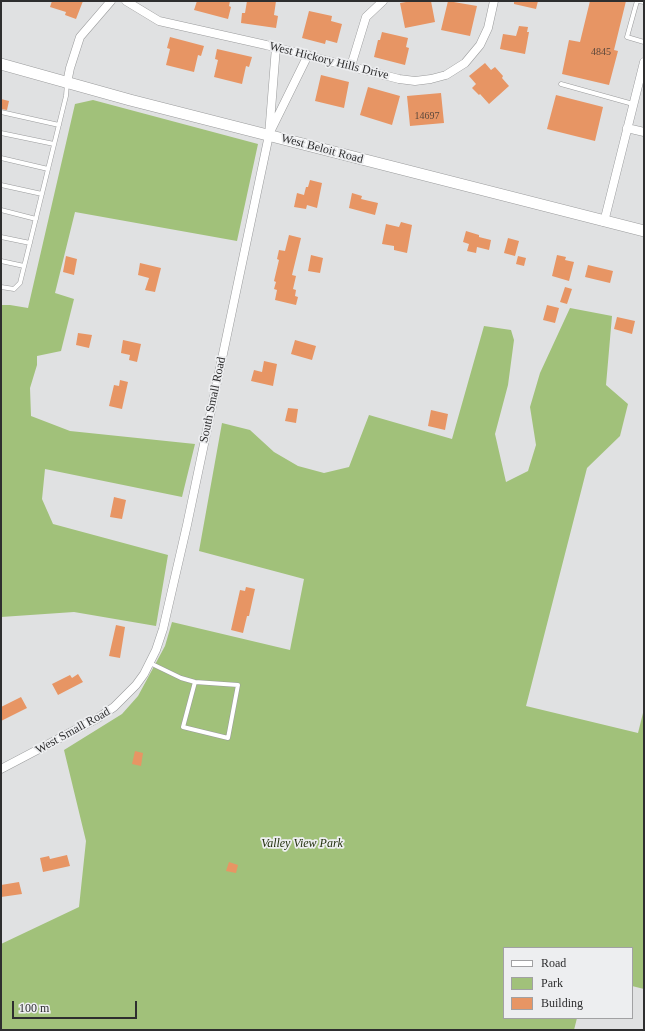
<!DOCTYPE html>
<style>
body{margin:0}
#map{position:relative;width:645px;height:1031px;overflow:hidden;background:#e0e1e2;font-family:Georgia,serif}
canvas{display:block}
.frame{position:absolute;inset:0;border:2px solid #2e2e2f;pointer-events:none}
.legend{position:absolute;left:503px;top:947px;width:130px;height:72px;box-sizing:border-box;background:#edeef0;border:1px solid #a1a1a3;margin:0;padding:5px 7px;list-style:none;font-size:12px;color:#2e2e2f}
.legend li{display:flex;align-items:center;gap:8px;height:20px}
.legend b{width:20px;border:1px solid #a1a1a3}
.scale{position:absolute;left:12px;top:1001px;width:125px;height:18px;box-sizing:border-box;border:2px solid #2e2e2f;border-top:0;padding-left:5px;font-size:12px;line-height:14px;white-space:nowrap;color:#2e2e2f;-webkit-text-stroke:3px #edeef0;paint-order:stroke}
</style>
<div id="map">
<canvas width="645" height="1031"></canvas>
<div class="frame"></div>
<ul class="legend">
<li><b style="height:5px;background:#fff"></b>Road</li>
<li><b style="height:11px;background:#a1c17a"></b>Park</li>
<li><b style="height:11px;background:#e79564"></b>Building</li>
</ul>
<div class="scale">100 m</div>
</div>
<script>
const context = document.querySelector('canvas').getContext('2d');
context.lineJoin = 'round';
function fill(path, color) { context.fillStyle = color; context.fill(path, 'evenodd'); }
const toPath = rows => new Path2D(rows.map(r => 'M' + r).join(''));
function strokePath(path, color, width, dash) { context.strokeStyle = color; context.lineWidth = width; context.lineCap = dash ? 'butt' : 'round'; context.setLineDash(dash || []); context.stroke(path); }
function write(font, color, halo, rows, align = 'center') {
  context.font = font + ' Georgia,serif'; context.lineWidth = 3.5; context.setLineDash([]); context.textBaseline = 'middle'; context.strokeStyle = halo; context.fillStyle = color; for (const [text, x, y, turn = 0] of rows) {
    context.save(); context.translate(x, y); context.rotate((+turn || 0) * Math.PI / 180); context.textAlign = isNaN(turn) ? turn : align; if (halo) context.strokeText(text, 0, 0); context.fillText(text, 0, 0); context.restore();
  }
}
fill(toPath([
 [93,100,258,144,237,241,75,212,55,293,74,299,61,351,37,356,37,365,30,388,31,416,70,431,195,444,182,497,45,469,42,499,53,524,168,555,156,626,74,612,1,617,1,305,10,305,28,308,75,104],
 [570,308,612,316,606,385,628,404,620,436,587,468,526,706,638,733,644,709,644,989,632,986,632,948,504,948,504,1018,577,1018,574,1030,1,1030,1,944,79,907,86,841,64,750,122,714,138,696,165,646,172,622,290,650,304,579,199,551,222,423,250,430,274,452,298,466,324,473,349,467,369,415,452,439,484,326,511,330,514,340,508,385,495,434,506,482,528,471,536,445,530,407,540,373]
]), '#a1c17a');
fill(toPath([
 [52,1,83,1,76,19,65,15,66,12,50,7],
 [197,1,230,1,229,6,231,7,228,19,194,10],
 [247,1,276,1,274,15,278,16,276,28,241,23,242,13,245,13],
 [412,1,431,1,435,22,405,28,400,3],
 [448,1,477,6,470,36,441,30],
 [514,1,538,1,536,9,514,4],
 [590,1,626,1,614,50,618,51,609,85,562,74,569,40,580,42],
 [309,11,332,16,331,21,342,24,337,43,326,40,325,44,302,38],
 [519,26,528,27,527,32,529,32,525,54,500,49,503,34,516,36],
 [382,32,408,38,406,47,409,48,405,65,374,57,378,40,380,40],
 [170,37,204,46,201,56,198,55,194,72,166,65,170,49,167,48],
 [217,49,252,57,249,67,246,66,242,84,214,77,218,60,215,59],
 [485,63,491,70,495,67,503,76,502,78,509,86,489,104,480,94,479,95,472,88,476,84,469,76],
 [321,75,349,82,344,108,315,101],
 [368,87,400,96,392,125,360,115],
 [441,93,444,123,410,126,407,96],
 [556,95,603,107,595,141,547,129],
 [1,99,9,101,7,110,1,109],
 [310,180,322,183,317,208,307,205,306,209,294,207,297,193,304,195,306,187,308,187],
 [352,193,362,196,361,199,378,203,375,215,349,208],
 [401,222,412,225,407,253,394,250,394,246,382,244,386,224,399,227],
 [466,231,479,235,479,237,491,240,489,250,477,247,476,253,467,251,469,244,463,242],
 [289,235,301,238,292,275,296,276,293,289,296,290,295,296,298,297,296,305,275,300,277,290,274,289,276,282,274,281,279,260,277,259,279,250,285,251],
 [508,238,519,241,515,256,504,253],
 [311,255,323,258,320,273,308,271],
 [557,255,566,257,565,260,574,262,569,281,552,276],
 [66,256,77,259,74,275,63,272],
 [518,256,526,258,524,266,516,264],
 [140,263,161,268,155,292,145,290,149,278,138,275],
 [588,265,613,271,610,283,585,277],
 [565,287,572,289,567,304,560,302],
 [547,305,559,308,555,323,543,320],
 [617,317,635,321,632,334,614,329],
 [78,333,92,335,89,348,76,345],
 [123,340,141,344,137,362,129,360,130,355,121,353],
 [295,340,316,346,312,360,291,354],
 [264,361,277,364,273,386,251,381,254,370,262,372],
 [120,380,128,382,122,409,109,406,114,385,119,386],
 [288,408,298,409,296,423,285,421],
 [431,410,448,414,445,430,428,426],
 [114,497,126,500,122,519,110,517],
 [246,587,255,589,249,616,247,616,243,633,231,630,240,590,245,591],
 [116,625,125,627,120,658,109,656],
 [78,674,83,682,58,695,52,684,70,675,72,678],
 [21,697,27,708,1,721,1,707],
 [135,751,143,753,141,766,132,764],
 [67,855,70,866,43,872,40,858,49,856,50,859],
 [229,862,238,865,236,873,226,871],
 [19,882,22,894,1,897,1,885]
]), '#e79564');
const service = toPath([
 [637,1,627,37,644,42],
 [639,1,644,2],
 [561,84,633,104],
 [1,112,59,125],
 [1,133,54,144],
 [1,158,48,169],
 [1,185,42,194],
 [1,210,36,219],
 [1,237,30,243],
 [1,261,24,266],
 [1,287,14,289,20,283,66,96,67,83],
 [150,663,181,678,195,682,238,685,228,738,183,727,195,682]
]);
const minor = toPath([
 [126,1,159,21,266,45,399,79,415,81,431,79,446,75,465,63,480,45,488,28,494,1],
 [351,66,366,17,383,1],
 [67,83,70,68,80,37,111,1],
 [627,128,644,132],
 [271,130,308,55],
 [604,222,644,62],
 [1,769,98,718,114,707,136,685,144,674,156,650,163,629,187,525,269,135,276,47]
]);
const secondary = toPath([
 [1,64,130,100,644,231]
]);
strokePath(service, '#9a9b9c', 5);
strokePath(minor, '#9a9b9c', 9);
strokePath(secondary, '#9a9b9c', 12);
strokePath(service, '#fff', 4);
strokePath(minor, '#fff', 8);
strokePath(secondary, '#fff', 11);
write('10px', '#5c483c', null, [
 ["4845",601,52],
 ["14697",427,116]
]);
write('12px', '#2e2e2f', '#edeef0', [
 ["West Hickory Hills Drive",329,61,14],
 ["West Beloit Road",322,149,15],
 ["South Small Road",213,400,-78],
 ["West Small Road",73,731,-29]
]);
write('italic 12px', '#24320f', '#edeef0', [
 ["Valley View Park",302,844]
]);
</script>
